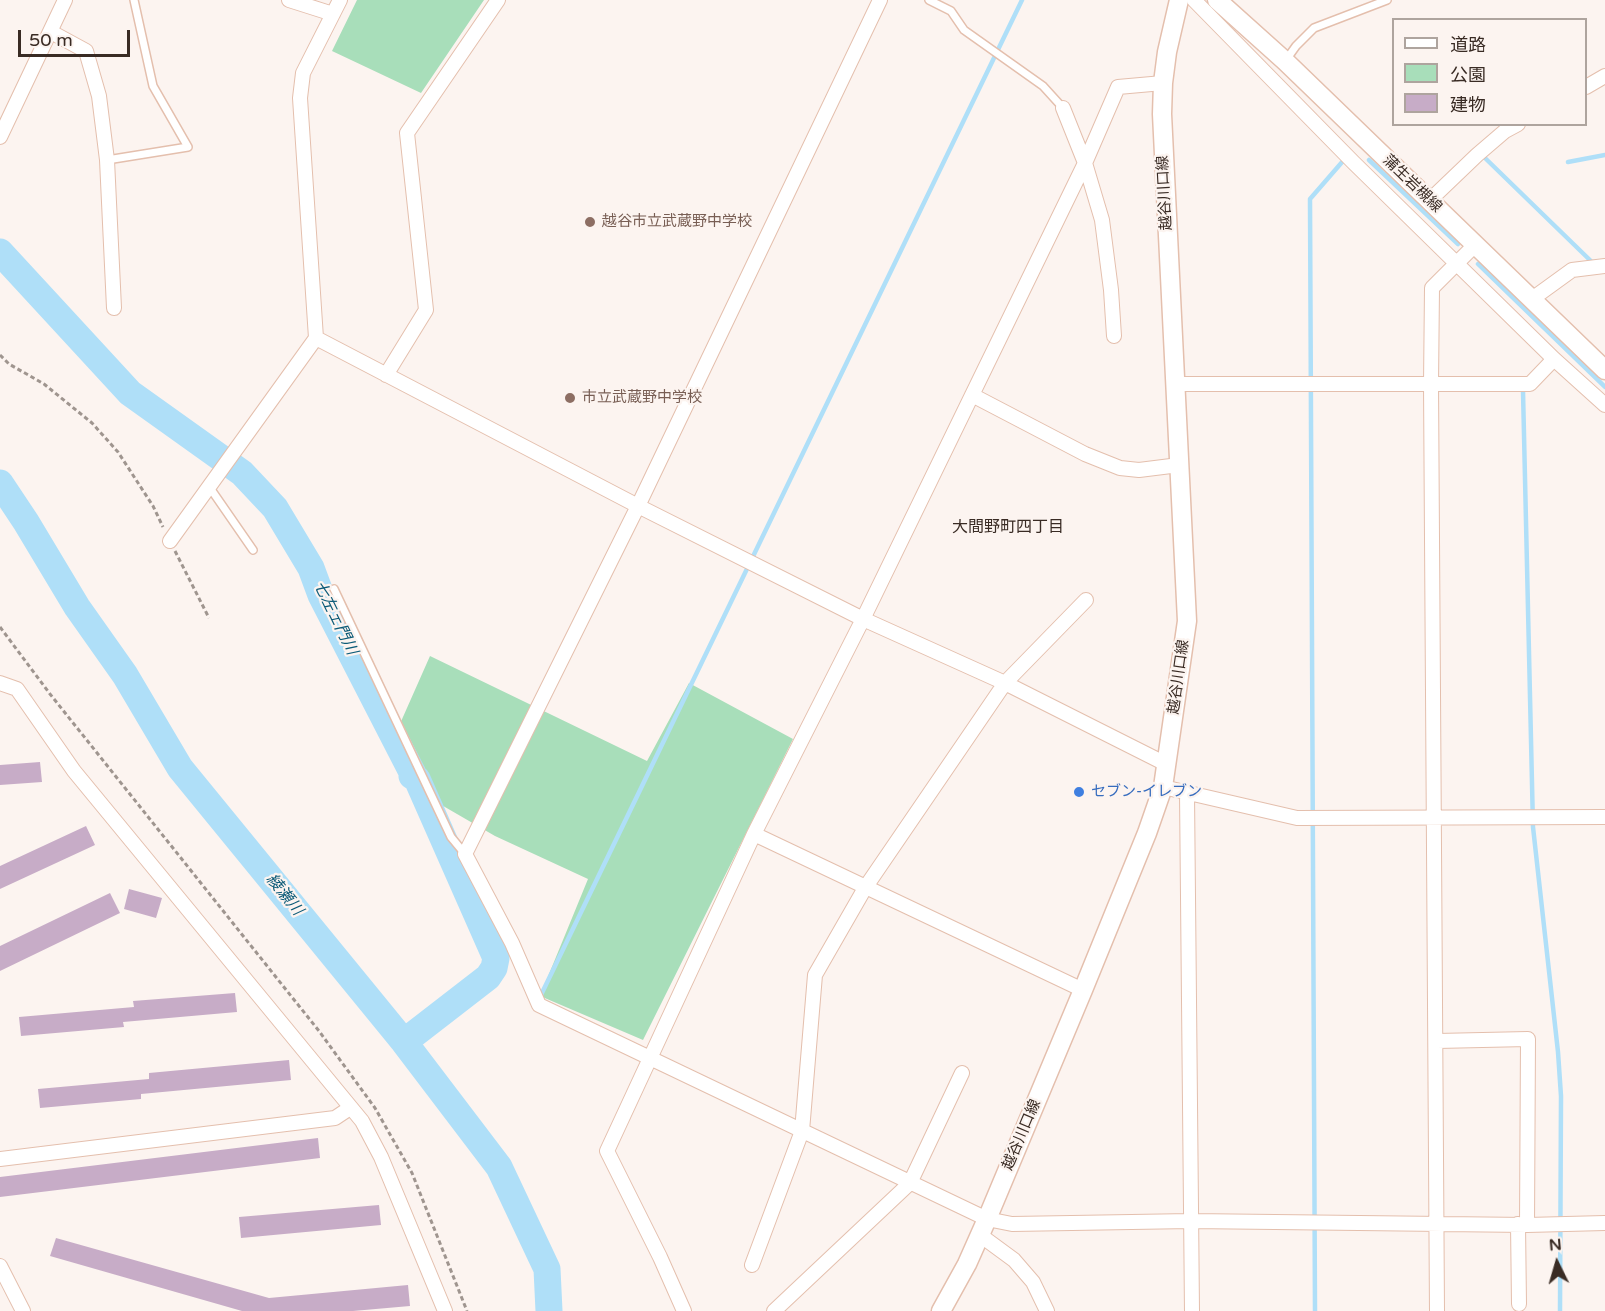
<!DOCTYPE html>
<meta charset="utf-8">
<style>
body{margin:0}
#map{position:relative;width:1605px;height:1311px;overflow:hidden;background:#fcf4f0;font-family:"Varela Round","Noto Sans JP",sans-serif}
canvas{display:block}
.legend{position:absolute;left:1392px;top:18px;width:195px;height:108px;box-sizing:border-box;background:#fcf4f0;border:2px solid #aea49e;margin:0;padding:8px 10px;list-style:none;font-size:18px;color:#392b24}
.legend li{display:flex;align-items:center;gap:12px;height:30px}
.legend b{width:30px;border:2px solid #aea49e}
.north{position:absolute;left:1527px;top:1233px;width:60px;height:60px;-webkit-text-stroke:4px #fcf4f0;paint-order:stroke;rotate:355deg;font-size:16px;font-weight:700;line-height:24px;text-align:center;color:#392b24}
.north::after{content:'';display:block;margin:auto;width:21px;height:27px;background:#392b24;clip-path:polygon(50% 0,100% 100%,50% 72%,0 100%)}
.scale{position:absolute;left:18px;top:30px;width:112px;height:27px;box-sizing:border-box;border:3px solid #392b24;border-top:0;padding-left:8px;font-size:18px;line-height:21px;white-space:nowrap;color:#392b24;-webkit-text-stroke:4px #fcf4f0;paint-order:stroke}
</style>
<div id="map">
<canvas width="1605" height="1311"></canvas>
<ul class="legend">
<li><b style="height:8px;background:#fff"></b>道路</li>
<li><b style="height:16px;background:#a8deba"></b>公園</li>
<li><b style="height:16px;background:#c7acc7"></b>建物</li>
</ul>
<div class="north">N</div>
<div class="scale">50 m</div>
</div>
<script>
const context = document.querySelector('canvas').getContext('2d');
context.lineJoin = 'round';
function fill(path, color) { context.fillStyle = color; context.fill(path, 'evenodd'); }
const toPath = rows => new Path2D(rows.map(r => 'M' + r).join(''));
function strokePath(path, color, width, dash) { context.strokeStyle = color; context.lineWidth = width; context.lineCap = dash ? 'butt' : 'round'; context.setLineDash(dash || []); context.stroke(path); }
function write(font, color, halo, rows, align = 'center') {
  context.font = font + ' "Varela Round","Noto Sans JP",sans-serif'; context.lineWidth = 4.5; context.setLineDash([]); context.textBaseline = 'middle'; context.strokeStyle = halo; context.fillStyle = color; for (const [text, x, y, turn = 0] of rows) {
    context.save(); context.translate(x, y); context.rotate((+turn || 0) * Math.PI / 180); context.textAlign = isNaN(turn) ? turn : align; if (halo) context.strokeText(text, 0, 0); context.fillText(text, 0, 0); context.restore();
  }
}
fill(toPath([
 [357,0,484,0,421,93,332,51],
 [430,656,647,761,689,683,793,739,643,1040,540,996,588,879,495,836,438,803,399,726]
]), '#a8deba');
strokePath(toPath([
 [1485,158,1595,265],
 [1369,160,1458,244],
 [1568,162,1605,155],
 [1478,264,1605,387],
 [1523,391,1533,827,1558,1052,1561,1096,1560,1311],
 [540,997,1022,0],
 [1315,1311,1310,199,1343,161]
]), '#afdff8', 4.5);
strokePath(toPath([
 [0,252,130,393,242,473,275,508,311,568,321,595,413,774,412,776,417,779,496,958,494,968,488,977,404,1042],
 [0,483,26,522,77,607,125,675,180,768,404,1042,499,1167,547,1269,549,1311]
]), '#afdff8', 27);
fill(toPath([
 [40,762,42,782,0,785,0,765],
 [86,826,95,845,0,889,0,866],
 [129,889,162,898,156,918,124,909],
 [110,893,120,913,0,971,0,946],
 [235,993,237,1012,123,1022,124,1027,21,1036,19,1017,134,1007,133,1001],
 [289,1060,291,1080,141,1094,141,1099,40,1108,38,1089,149,1079,149,1073],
 [318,1138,320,1158,0,1197,0,1177],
 [379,1205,381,1225,241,1238,239,1217],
 [56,1238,269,1298,408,1285,410,1306,353,1311,242,1311,50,1256]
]), '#c7acc7');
const lane = toPath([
 [929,0,951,11,964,30,1043,86,1063,108],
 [1286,60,1296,46,1314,28,1387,0],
 [107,160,188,147,153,86,134,0],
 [208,485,253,550],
 [334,589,451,837,465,854]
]);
const street = toPath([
 [289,0,333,14],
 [880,0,638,506,465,854,512,943,539,1005,987,1219,1012,1224,1191,1221,1527,1225,1605,1223],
 [1194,0,1353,162,1554,359,1605,405],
 [51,32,86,51,99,96,107,160,114,308],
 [1586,87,1605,76],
 [1063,108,1085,163,1102,220,1111,290,1114,336],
 [0,137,65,0],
 [1430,200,1477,155,1505,131,1518,124],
 [1532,299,1572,270,1605,266],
 [316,338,638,506,863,619,1005,683,1166,764],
 [386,375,426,310,407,133,498,0],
 [1176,384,1530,384,1554,359],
 [972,395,1085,454,1120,468,1139,470,1179,465],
 [170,541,316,338,300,98,303,73,340,0],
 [0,683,17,689,74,771,362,1121,381,1157,445,1311],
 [1163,787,1297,818,1605,817],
 [1187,793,1192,1311],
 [754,834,1083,990],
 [1437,1041,1528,1039,1527,1225],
 [0,1159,335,1118,350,1108],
 [1518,1224,1519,1304],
 [980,1235,1014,1260,1033,1282,1047,1311],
 [752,1265,802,1131,815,975,865,888,1005,683,1086,600],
 [0,1266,23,1311],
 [684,1311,660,1257,607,1151,754,834,863,619,1085,163,1118,87,1163,83],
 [774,1311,910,1183,962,1073],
 [1437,1311,1431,384,1432,288,1476,244]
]);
const secondary = toPath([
 [1217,0,1285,61,1605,370],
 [941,1311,967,1264,987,1219,1083,990,1147,833,1163,787,1187,621,1162,114,1163,83,1167,52,1179,0]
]);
strokePath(lane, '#e4bfad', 10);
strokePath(street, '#e4bfad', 16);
strokePath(secondary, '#e4bfad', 21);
strokePath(toPath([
 [0,355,9,364,44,384,92,423,118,452,153,506,163,527],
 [175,551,209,618],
 [0,627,50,694,319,1031,375,1108,412,1173,467,1311]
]), '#9f958f', 3, [4.5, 3]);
strokePath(lane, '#fff', 7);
strokePath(street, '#fff', 14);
strokePath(secondary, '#fff', 18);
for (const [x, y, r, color] of [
 [590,222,6,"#8d6e63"],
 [570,398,6,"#8d6e63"],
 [1079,792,6,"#3f7fe0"]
]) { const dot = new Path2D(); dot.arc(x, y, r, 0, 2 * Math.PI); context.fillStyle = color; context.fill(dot); strokePath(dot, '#fcf4f0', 2); }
write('15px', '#392b24', '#fcf4f0', [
 ["蒲生岩槻線",1412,184,44],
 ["越谷川口線",1165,193,-93],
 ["越谷川口線",1179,677,-82],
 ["越谷川口線",1022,1135,-67]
]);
write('15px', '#785e54', '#fcf4f0', [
 ["越谷市立武蔵野中学校",602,222],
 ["市立武蔵野中学校",582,398]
], 'left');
write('15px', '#366cbe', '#fcf4f0', [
 ["セブン-イレブン",1091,792]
], 'left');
write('16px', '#392b24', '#fcf4f0', [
 ["大間野町四丁目",1008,528]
]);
write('italic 16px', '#0c5b78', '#fcf4f0', [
 ["七左ェ門川",335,618,64],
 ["綾瀬川",284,895,51]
]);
</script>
